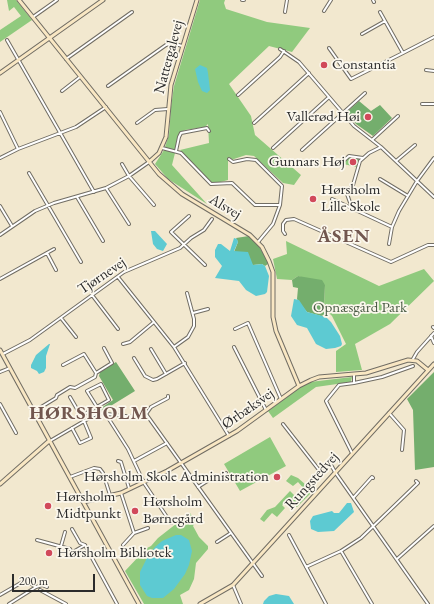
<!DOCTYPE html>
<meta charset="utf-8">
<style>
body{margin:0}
#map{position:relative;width:434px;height:604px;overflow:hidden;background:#f2e8cf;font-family:"EB Garamond",serif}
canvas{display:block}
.scale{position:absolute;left:12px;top:574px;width:83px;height:18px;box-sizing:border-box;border:2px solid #2b2b2b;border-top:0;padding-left:5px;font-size:12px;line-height:14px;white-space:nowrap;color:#2b2b2b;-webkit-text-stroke:3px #fbf7ec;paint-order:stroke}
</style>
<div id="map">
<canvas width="434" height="604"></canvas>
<div class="scale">200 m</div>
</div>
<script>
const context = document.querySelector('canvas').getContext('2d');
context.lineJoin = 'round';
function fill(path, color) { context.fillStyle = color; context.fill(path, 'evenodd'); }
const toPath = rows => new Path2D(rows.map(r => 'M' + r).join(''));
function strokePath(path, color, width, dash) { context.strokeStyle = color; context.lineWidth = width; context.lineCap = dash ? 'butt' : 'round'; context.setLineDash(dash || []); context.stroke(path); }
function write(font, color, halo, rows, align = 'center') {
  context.font = font + ' "EB Garamond",serif'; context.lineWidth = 3.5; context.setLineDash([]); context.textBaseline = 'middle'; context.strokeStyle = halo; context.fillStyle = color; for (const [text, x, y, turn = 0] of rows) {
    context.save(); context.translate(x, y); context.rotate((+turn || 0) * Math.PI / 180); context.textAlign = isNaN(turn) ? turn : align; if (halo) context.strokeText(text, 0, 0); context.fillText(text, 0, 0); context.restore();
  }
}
fill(toPath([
 [7,0,16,0,32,20,0,42,0,30,21,16,14,7,9,11],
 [200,0,225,0,224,3,226,9,267,22,310,28,292,52,269,46,229,84,251,116,255,135,301,175,294,185,283,183,254,156,246,155,228,161,228,180,217,183,211,182,180,150,209,143,208,124,205,127,185,130,180,133,172,165,207,204,168,179,155,164,164,150,169,135,171,107,174,86],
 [349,157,361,158,357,167,343,164],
 [286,241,379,286,424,269,434,281,390,324,355,344,362,370,336,372,336,351,346,344,332,316,324,308,325,285,298,276,292,280,277,279,273,259,287,254],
 [352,377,351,382,316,387,273,418,268,411,299,388,310,382],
 [270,437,286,466,240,491,224,464],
 [291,475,298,478,313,491,297,507,288,500,282,505,285,508,277,517,272,513,264,522,260,519,267,510,275,507,290,491,298,499,306,491,298,482,293,486,286,481],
 [190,513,196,522,193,526,199,537,208,546,208,549,196,563,194,579,189,590,180,595,183,604,144,604,125,571,141,554,141,551,151,546,158,538]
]), '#90ca7e');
fill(toPath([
 [359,101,371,111,380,105,392,118,373,136,356,124,346,113],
 [249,236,256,242,265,256,268,264,265,266,262,264,253,265,234,252,238,242,236,238],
 [298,276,322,280,325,285,324,308,329,313,321,316,307,312,301,305,297,299,298,288,293,287,292,280],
 [116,362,135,391,109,407,105,412,98,410,113,400,99,376,100,372],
 [434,372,434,467,415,470,413,410,407,399]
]), '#74ae6d');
fill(toPath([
 [200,65,207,68,208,73,210,90,207,93,202,91,198,82,195,69],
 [151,231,155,231,167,244,163,251,157,249,153,244],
 [234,238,237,239,238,242,234,251,248,252,253,265,262,264,265,266,269,276,267,292,265,294,256,296,246,290,239,281,215,278,222,266,215,257,215,250,218,244,221,244,230,251],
 [294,299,299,300,307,312,326,317,331,322,340,336,342,344,341,346,335,348,326,349,316,344,307,328,297,325,291,316],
 [49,344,50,344,46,356,46,368,44,372,39,374,37,371,31,368,31,365,36,355],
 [347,503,351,503,354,512,334,531,318,532,311,529,310,521,313,516,332,511,334,513,339,513],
 [176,535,181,535,189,540,192,551,189,565,185,574,174,589,163,598,152,598,147,596,140,585,140,572,148,556,155,547,162,541],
 [276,594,289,596,294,604,263,604,264,601,269,596]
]), '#5dcad2');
const street = toPath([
 [242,0,244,0],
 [373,0,374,2],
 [324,11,331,0],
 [285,12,287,0],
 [380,12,403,53,434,37],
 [33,17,57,0],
 [362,34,385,21],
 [7,40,94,192],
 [329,48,351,79,403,53],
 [280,49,299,62,354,126,381,147,434,197],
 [66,59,132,12],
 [426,70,434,71],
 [108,86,166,45,172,43,182,46],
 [62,91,80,77],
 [238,95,280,57,284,51],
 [422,104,434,104],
 [0,112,18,149],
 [137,123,155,110,168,109],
 [254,123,309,73],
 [373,139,398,116],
 [162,148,181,153,211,184,232,183,255,205,280,205,282,186,256,160,247,159,233,162,229,159],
 [273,148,328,98],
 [302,150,365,93],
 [176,151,179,137,181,133,207,128,209,131],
 [0,158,18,149,76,127,106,107],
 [396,161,415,145],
 [341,163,349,156,363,158],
 [122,164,129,176,154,205],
 [29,173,81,262],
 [380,179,408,196],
 [106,188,129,224],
 [77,197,103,241],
 [332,199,392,227],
 [0,206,12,226],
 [352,208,347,194,353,185,360,161,369,153,381,147],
 [189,216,171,232,205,265],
 [285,234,283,231,283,224,286,220,294,219,391,262,428,245,434,245],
 [0,235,35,211,54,203,106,188,129,176,149,162],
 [258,242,273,224,280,205],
 [389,244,392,227,399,211,417,181,434,158],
 [47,253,56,270],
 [118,277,174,347,229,436],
 [0,279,54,249],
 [92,295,118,329],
 [193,313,208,309],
 [61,318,76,337],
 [433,327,434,328],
 [235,329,248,323,281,399],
 [431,336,434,343],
 [123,344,130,342,154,322],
 [174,347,188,337,194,326,194,319,187,293],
 [234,347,266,410],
 [151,349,166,374],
 [3,354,30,340,124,272,180,248,191,238,204,230,212,219],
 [134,358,145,376,153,380,157,379,185,363],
 [413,359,417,352,434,333],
 [63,365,84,354,96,373],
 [0,372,10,368],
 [354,375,354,383,382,377,413,366],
 [70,397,84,421,91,438,80,443,72,428],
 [0,404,16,433],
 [33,412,56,398,57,395,70,387,75,388,95,377,96,373,112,363,104,348],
 [105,413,128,449,144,483,171,523],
 [389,413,404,430,402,450],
 [146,414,262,576],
 [146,414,151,407,168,398,168,396],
 [81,416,109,400,101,384,87,391,97,407],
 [283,424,319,470,330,463,335,472,428,604],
 [50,441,98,413,134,417,146,414],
 [352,453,326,401,339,385,354,383],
 [118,461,121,462,129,488],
 [134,461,167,443],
 [70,477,94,468,100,469,103,473,110,495],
 [198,487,212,478,217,478,226,473],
 [121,493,134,533,148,528],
 [354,497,372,477,373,478],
 [72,529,80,543,85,545,117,604],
 [289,535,326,604],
 [37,540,70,549,73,554],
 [217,542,231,533],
 [123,545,134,533],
 [61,546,65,532],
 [341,551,372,604],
 [73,552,85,545],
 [397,559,434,526],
 [306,567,341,551,361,538,418,483,416,481],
 [233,585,241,604],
 [40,590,66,604],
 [0,595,26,580,36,587,42,585,47,587],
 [9,604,36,587]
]);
const secondary = toPath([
 [19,0,159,174,182,194,250,235,262,247,269,261,273,272,273,317,276,331,299,386],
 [0,73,103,0],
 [149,162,159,153,166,137,171,85,197,0],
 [0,350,139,604],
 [0,484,49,441],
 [83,502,121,493,167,471,237,431,299,386,311,380,319,377,366,373,408,360,417,361,428,370],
 [200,604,233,585,434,364]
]);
strokePath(street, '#716d64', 4);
strokePath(secondary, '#716d64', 5);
strokePath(street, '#fff', 2);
strokePath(secondary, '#f9e7c3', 3);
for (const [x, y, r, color] of [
 [324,65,4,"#d1495b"],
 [368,117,4,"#d1495b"],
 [353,162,4,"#d1495b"],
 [313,199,4,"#d1495b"],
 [277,477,4,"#d1495b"],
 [48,506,4,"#d1495b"],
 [135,511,4,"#d1495b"],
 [49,553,4,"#d1495b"]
]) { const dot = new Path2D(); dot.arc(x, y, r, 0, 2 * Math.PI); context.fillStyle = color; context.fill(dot); strokePath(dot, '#fbf7ec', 1.5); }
write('15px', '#2b2b2b', '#fbf7ec', [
 ["Nattergalevej",169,57,-75],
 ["Alsvej",225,207,31],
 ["Tjørnevej",102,276,-34],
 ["Ørbæksvej",248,409,-35],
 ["Rungstedvej",312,481,-48]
]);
write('15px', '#2b2b2b', '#fbf7ec', [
 ["Constantia",332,65],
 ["Vallerød Høi",360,117,"right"],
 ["Gunnars Høj",345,162,"right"],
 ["Hørsholm",321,190],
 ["Lille Skole",321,207],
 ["Hørsholm Skole Administration",269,477,"right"],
 ["Hørsholm",56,497],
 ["Midtpunkt",56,514],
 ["Hørsholm",143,502],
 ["Børnegård",143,519],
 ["Hørsholm Bibliotek",57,553]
], 'left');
write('15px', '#495b44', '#fbf7ec', [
 ["Opnæsgård Park",360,308]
]);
context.letterSpacing = '1px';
write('bold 19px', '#72574f', '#fbf7ec', [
 ["ÅSEN",344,237],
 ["HØRSHOLM",89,414]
]);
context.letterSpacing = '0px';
</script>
